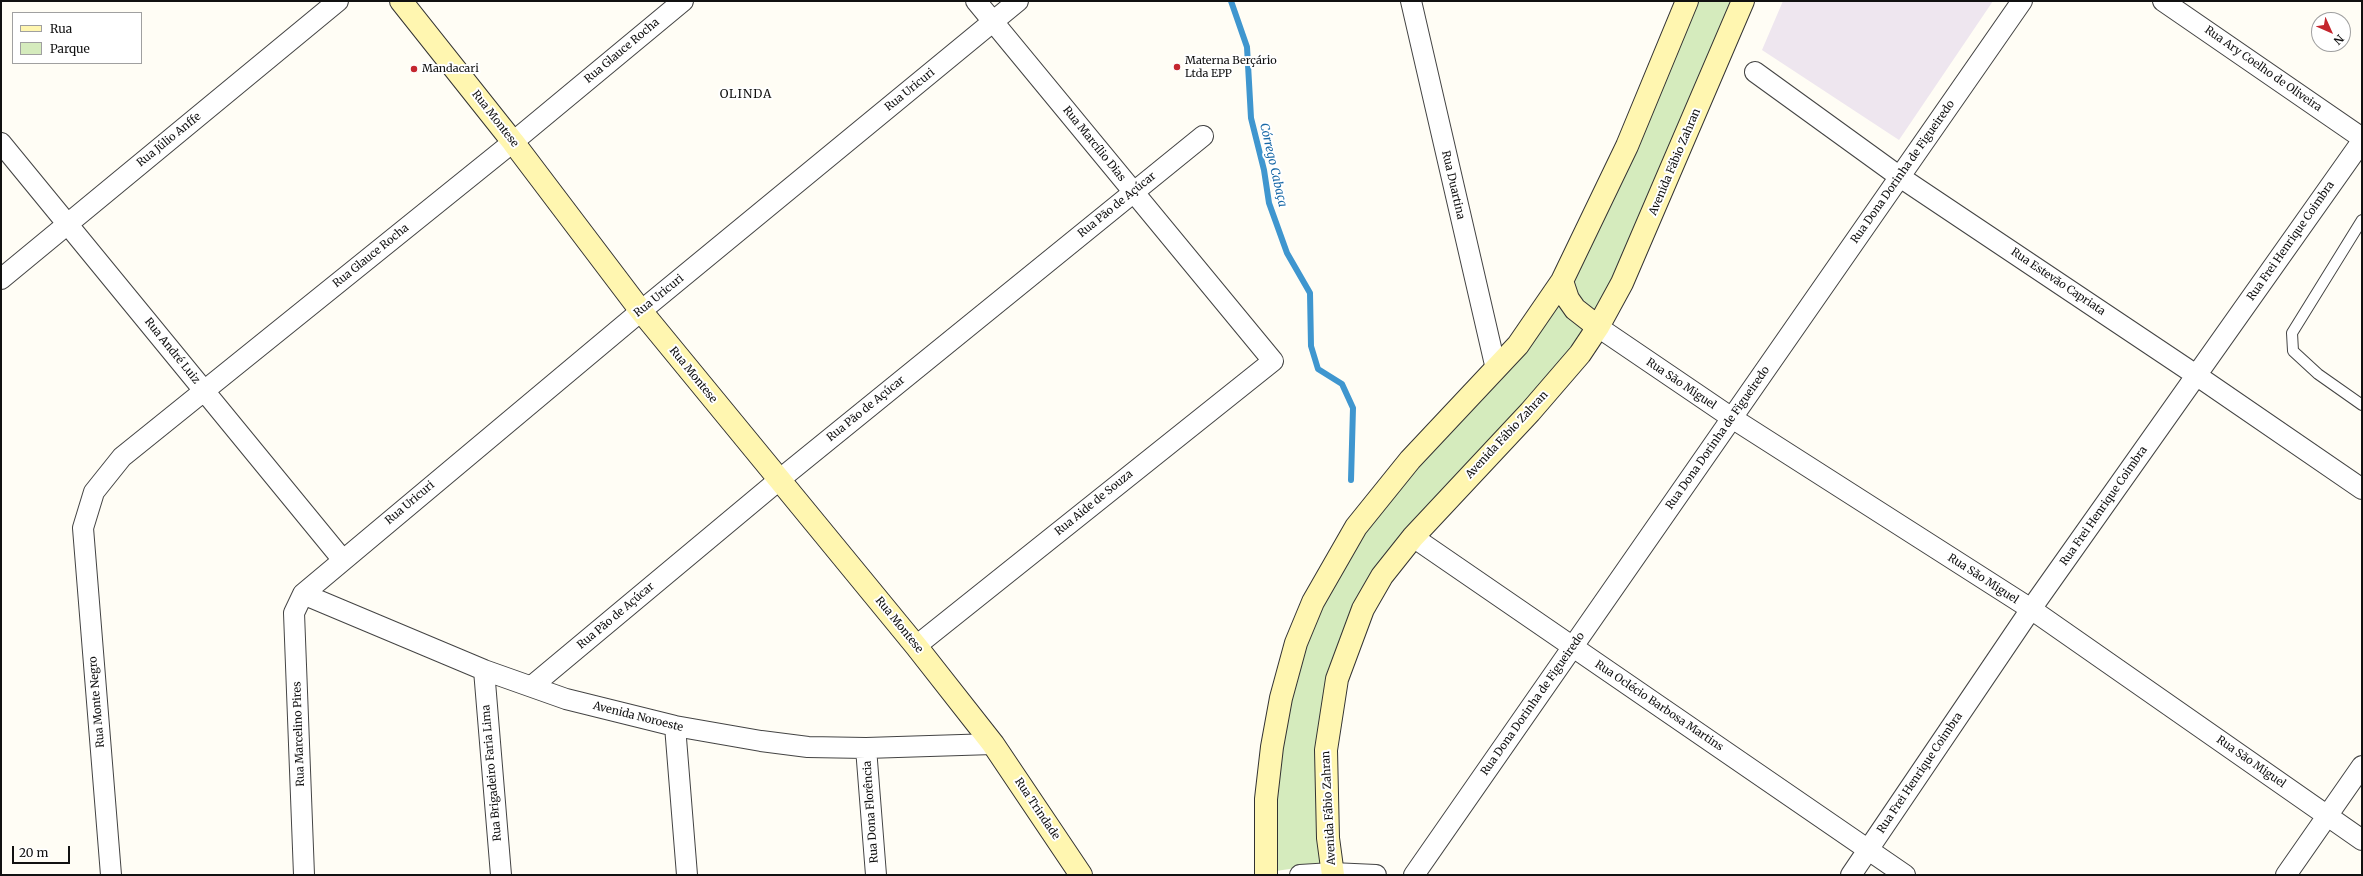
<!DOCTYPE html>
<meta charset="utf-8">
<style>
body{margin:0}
#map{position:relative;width:2363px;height:876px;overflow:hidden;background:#fffdf5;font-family:Merriweather,serif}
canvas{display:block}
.frame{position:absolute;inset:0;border:2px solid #111;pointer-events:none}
.legend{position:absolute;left:12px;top:12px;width:130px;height:52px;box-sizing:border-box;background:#fff;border:1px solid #a0a0a0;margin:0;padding:5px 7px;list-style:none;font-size:12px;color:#111}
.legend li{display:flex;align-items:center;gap:8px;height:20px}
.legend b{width:20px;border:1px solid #a0a0a0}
.north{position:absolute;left:2311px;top:12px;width:40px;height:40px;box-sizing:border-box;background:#fff;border:1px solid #a0a0a0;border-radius:50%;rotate:135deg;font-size:11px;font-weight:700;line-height:16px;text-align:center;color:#111}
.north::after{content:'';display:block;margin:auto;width:14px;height:18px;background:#c4262e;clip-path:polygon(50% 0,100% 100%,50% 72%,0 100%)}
.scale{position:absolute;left:12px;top:846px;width:58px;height:18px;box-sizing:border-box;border:2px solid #111;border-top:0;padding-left:5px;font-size:12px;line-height:14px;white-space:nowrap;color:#111;-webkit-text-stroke:3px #fff;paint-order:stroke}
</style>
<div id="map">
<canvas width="2363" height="876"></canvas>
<div class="frame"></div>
<ul class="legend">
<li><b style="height:5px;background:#fff6b0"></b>Rua</li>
<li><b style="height:11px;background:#d5ebbd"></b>Parque</li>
</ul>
<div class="north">N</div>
<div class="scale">20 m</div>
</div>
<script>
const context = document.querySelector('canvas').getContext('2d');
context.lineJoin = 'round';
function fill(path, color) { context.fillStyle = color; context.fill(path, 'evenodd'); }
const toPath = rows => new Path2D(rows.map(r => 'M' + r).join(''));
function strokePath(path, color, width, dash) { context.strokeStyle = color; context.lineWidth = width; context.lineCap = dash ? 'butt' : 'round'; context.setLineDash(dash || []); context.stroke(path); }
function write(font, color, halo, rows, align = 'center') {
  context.font = font + ' Merriweather,serif'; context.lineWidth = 4; context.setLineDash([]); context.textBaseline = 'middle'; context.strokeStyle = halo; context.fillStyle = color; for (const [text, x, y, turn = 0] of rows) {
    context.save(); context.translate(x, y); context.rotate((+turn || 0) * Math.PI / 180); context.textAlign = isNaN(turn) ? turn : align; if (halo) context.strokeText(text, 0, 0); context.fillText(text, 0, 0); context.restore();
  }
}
fill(toPath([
 [1783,1,1993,1,1899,140,1762,50]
]), '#eee6ef');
fill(toPath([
 [1694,1,1733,1,1617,276,1577,347,1355,605,1327,672,1315,750,1323,864,1276,871,1274,803,1279,747,1301,647,1362,531,1415,466,1525,347]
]), '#d5ebbd');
strokePath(toPath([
 [1231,1,1247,47,1251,118,1264,170,1269,203,1287,253,1310,293,1311,346,1318,369,1342,384,1353,408,1351,480]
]), '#3f96cf', 6);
const service = toPath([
 [2362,220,2292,333,2293,351,2318,374,2362,405]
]);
const minor = toPath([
 [1411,1,1496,369],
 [2163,1,2362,138],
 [1755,72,1900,177,2196,375,2362,489],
 [1,143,342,559],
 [1,279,338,1],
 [1598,327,1732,418,2031,609,2362,840],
 [1413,537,1905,875],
 [303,594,484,670,566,699,675,726,761,741,808,747,866,748,993,744],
 [916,646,1273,361,976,1],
 [484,670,501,875],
 [532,686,779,480,1203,136],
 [675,726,687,875],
 [866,748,876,875],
 [111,875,83,528,94,492,122,457,513,142,683,1],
 [304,875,294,613,303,594,641,311,1018,1],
 [1300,875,1332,873,1376,875],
 [1414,875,2022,1],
 [1851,875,2031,609,2362,141],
 [2286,875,2362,766]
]);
const secondary = toPath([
 [401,1,513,142,641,311,916,646,993,744,1081,875],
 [1562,281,1568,299,1575,309,1598,327],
 [1266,875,1266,799,1272,747,1281,698,1296,643,1313,602,1356,527,1410,460,1518,345,1562,281,1627,146,1687,1],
 [1333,875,1328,838,1326,750,1337,679,1363,609,1382,576,1413,537,1530,412,1580,354,1598,327,1622,283,1743,1]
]);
strokePath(service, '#444', 12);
strokePath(minor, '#444', 22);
strokePath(secondary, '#333', 24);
strokePath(service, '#fff', 10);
strokePath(minor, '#fff', 20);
strokePath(secondary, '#fff6b0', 22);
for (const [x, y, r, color] of [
 [1177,67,4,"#c4262e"],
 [414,69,4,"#c4262e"]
]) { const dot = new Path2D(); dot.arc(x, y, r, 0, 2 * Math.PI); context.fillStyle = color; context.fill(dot); strokePath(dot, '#fff', 1.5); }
write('11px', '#111', '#fff', [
 ["Rua Glauce Rocha",622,51,-40],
 ["Rua Ary Coelho de Oliveira",2263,69,35],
 ["Rua Uricuri",910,90,-39],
 ["Rua Montese",495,119,52],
 ["Rua Júlio Anffe",169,140,-39],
 ["Rua Marcílio Dias",1094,144,51],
 ["Avenida Fábio Zahran",1675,162,-67],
 ["Rua Dona Dorinha de Figueiredo",1903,172,-55],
 ["Rua Duartina",1453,185,77],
 ["Rua Pão de Açúcar",1117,205,-39],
 ["Rua Frei Henrique Coimbra",2291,241,-55],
 ["Rua Glauce Rocha",371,256,-39],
 ["Rua Estevão Capriata",2058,282,34],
 ["Rua Uricuri",659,296,-39],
 ["Rua André Luiz",172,351,51],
 ["Rua Montese",693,375,51],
 ["Rua São Miguel",1681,384,34],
 ["Rua Pão de Açúcar",866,409,-39],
 ["Avenida Fábio Zahran",1507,435,-47],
 ["Rua Dona Dorinha de Figueiredo",1718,438,-55],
 ["Rua Uricuri",410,503,-40],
 ["Rua Aide de Souza",1094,503,-39],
 ["Rua Frei Henrique Coimbra",2104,506,-55],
 ["Rua São Miguel",1983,579,33],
 ["Rua Pão de Açúcar",616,616,-40],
 ["Rua Montese",899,625,51],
 ["Rua Monte Negro",97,702,-95],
 ["Rua Dona Dorinha de Figueiredo",1533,704,-55],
 ["Rua Oclécio Barbosa Martins",1659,706,34],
 ["Avenida Noroeste",638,717,14],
 ["Rua Marcelino Pires",299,734,-92],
 ["Rua São Miguel",2251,762,35],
 ["Rua Brigadeiro Faria Lima",492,773,-95],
 ["Rua Frei Henrique Coimbra",1920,773,-56],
 ["Avenida Fábio Zahran",1329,808,-93],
 ["Rua Trindade",1037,809,56],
 ["Rua Dona Florência",871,812,-94]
]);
write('11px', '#111', '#fff', [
 ["Materna Berçário",1185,61],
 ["Ltda EPP",1185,74],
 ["Mandacari",422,69]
], 'left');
context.letterSpacing = '1px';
write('12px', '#111', '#fff', [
 ["OLINDA",746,95]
]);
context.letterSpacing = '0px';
write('italic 12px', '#1768a6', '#fff', [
 ["Córrego Cabaça",1273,165,77]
]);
</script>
